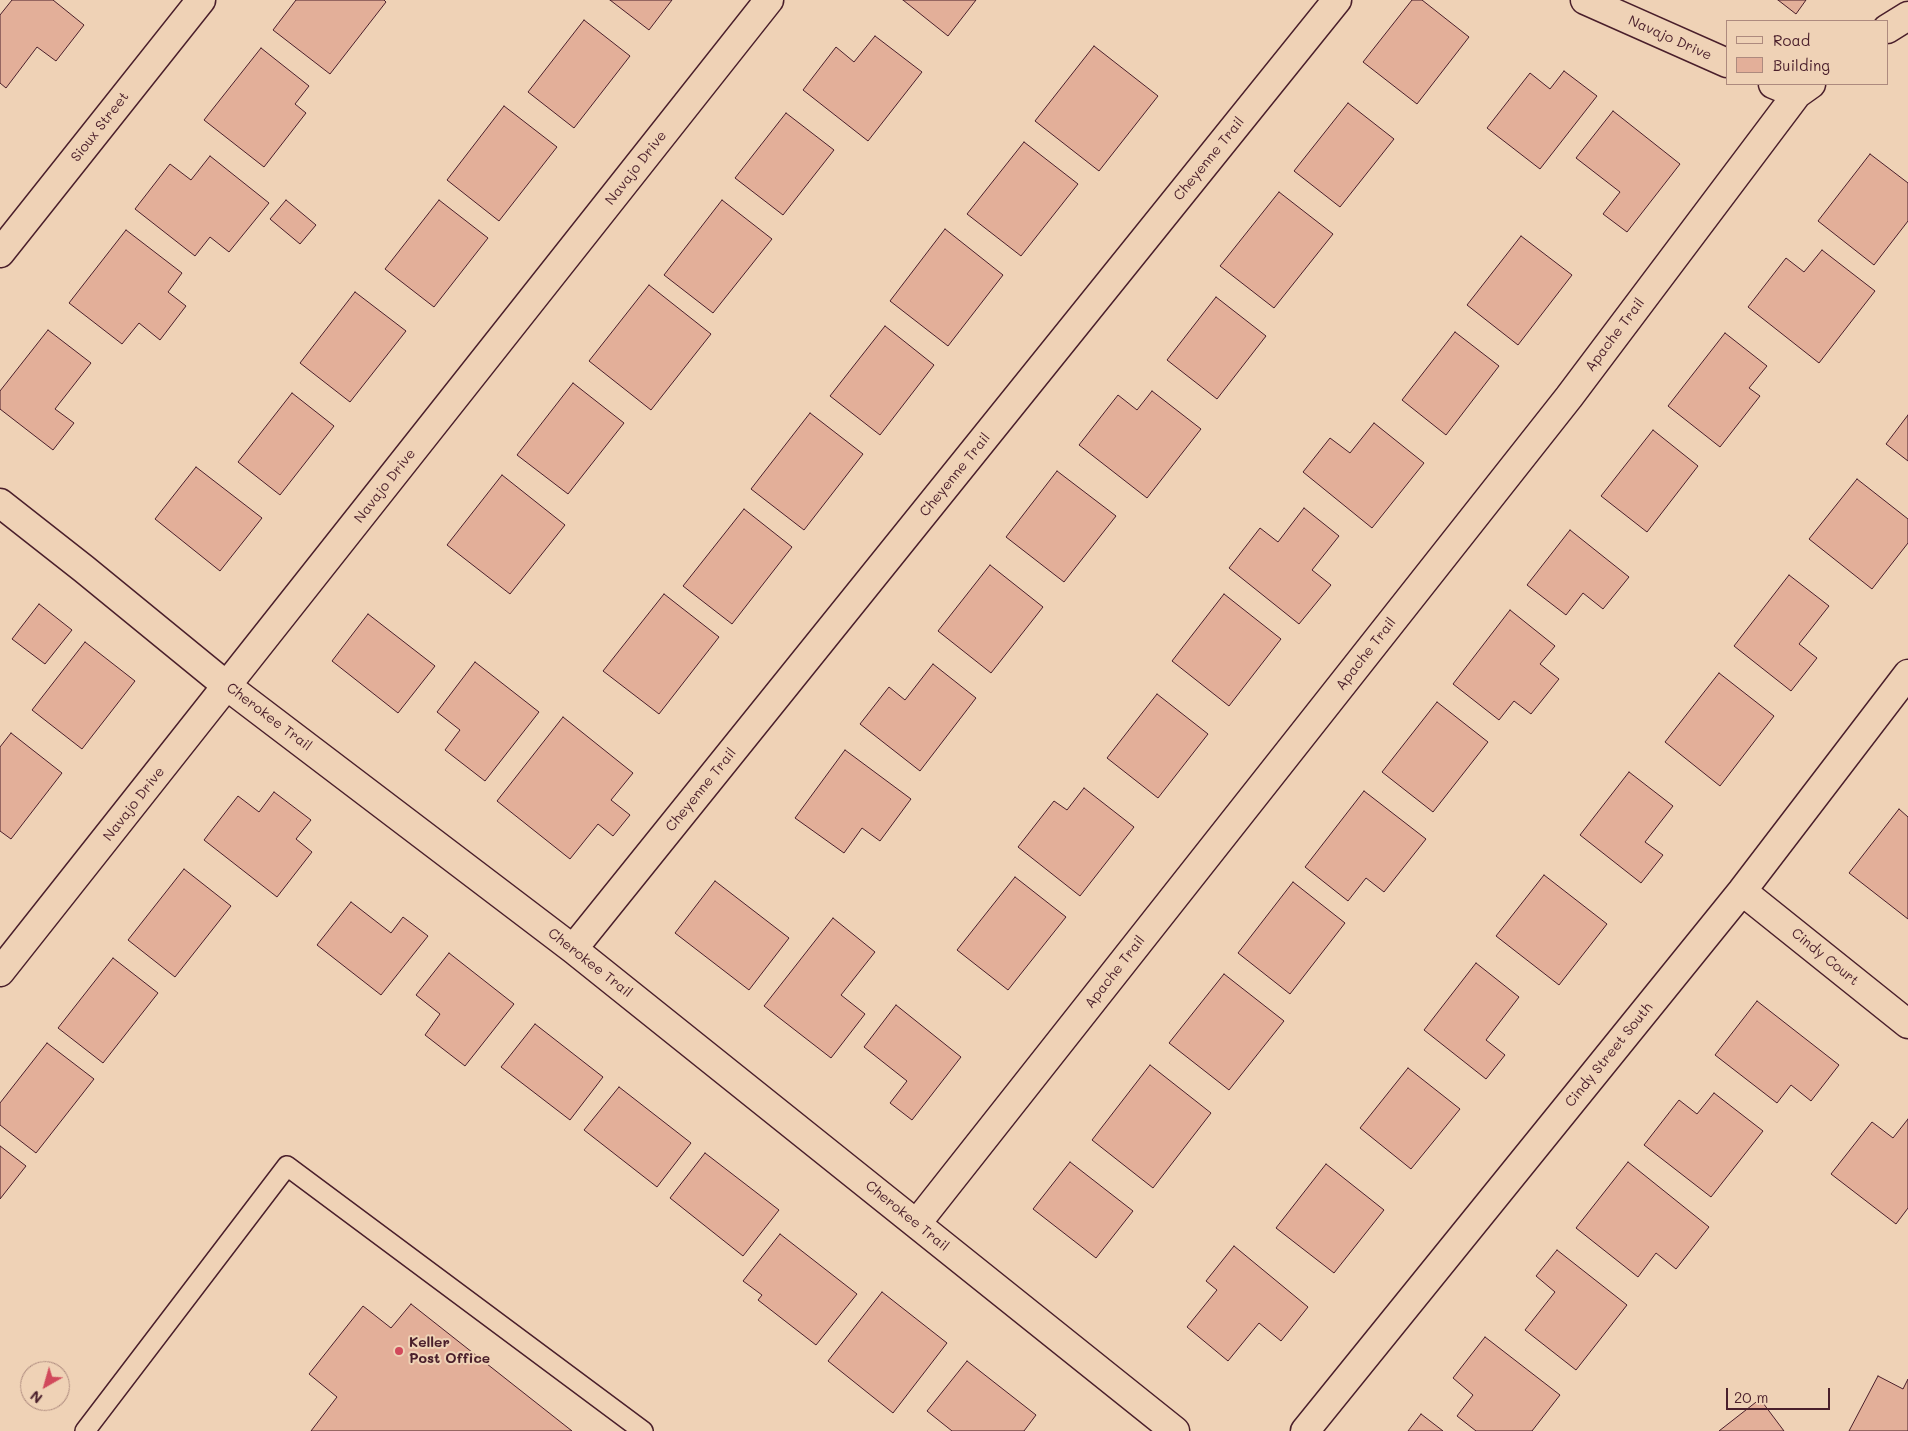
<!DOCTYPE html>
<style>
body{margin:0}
#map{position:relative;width:1908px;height:1431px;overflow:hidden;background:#efd2b6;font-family:Mali,sans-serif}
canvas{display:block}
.legend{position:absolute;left:1726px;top:20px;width:162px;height:65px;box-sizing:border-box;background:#efd2b6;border:1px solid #ad8a7e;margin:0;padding:6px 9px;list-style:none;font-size:15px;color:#4a1f2b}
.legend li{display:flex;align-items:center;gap:10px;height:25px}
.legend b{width:25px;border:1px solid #ad8a7e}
.north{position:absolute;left:20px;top:1361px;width:50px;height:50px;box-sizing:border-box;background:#efd2b6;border:1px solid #ad8a7e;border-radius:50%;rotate:218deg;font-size:14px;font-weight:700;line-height:20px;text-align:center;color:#4a1f2b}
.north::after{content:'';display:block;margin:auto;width:18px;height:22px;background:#d1495b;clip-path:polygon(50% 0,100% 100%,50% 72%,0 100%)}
.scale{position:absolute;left:1726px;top:1388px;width:104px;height:22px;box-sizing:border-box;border:2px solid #4a1f2b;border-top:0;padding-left:6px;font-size:15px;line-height:18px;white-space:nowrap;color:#4a1f2b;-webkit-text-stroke:4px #efd2b6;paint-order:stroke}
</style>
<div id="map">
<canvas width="1908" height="1431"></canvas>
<ul class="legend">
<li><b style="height:6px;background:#efd2b6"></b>Road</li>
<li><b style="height:14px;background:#e3af99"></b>Building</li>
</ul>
<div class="north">N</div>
<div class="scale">20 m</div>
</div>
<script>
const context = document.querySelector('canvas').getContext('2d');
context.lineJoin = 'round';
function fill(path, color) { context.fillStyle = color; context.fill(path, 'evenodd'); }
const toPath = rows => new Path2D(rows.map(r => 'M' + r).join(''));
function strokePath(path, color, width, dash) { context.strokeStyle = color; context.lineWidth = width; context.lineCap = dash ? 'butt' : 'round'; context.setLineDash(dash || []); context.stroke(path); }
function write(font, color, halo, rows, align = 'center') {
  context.font = font + ' Mali,sans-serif'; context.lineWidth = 4; context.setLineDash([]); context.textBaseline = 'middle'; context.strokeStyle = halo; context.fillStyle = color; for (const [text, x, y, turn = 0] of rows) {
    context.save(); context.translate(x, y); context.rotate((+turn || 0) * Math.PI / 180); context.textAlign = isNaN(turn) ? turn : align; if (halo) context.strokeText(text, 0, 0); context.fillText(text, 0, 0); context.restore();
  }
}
const building = toPath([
 [12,0,53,0,84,25,56,61,37,47,6,88,0,83,0,15,12,0],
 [296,0,384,0,386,2,330,74,273,30,296,0],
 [610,0,672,0,649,30,610,0],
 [903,0,976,0,948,36,903,0],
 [1412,0,1422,0,1469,37,1417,104,1363,62,1412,0],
 [1778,0,1806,0,1796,14,1778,0],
 [584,20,630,56,574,128,528,92,584,20],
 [875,36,922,72,868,141,803,90,836,47,854,62,875,36],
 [1094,46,1158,96,1099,171,1035,121,1094,46],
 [261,48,309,86,295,104,306,113,264,167,204,120,261,48],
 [1564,71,1597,96,1540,169,1487,128,1530,73,1550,89,1564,71],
 [1348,103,1394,139,1340,207,1294,171,1348,103],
 [504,106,557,147,499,221,447,180,504,106],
 [1613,111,1680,164,1627,232,1603,214,1620,192,1576,158,1613,111],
 [786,113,834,150,783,215,735,178,786,113],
 [1024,142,1078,184,1021,256,967,214,1024,142],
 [1870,154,1908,183,1908,221,1874,265,1818,221,1870,154],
 [210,156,269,203,229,252,210,237,195,256,135,209,170,164,191,180,210,156],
 [1279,192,1333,234,1274,308,1220,266,1279,192],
 [286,200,316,225,300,244,270,219,286,200],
 [439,200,488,238,434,307,385,269,439,200],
 [722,200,772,239,713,313,664,275,722,200],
 [945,229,1003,275,948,346,890,301,945,229],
 [126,230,182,273,168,292,186,306,160,340,139,323,122,344,69,303,126,230],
 [1521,236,1572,275,1518,345,1467,305,1521,236],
 [1822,250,1875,291,1819,363,1748,307,1786,258,1804,272,1822,250],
 [649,285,711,334,651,410,589,361,649,285],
 [355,292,406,331,350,402,300,363,355,292],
 [1216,297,1266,336,1217,399,1167,360,1216,297],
 [885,326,934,365,880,435,830,396,885,326],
 [48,330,91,363,55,409,74,423,53,450,0,409,0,391,48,330],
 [1455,332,1499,366,1446,435,1402,400,1455,332],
 [1725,333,1767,366,1749,388,1760,396,1720,447,1668,406,1725,333],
 [573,383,624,423,568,494,517,455,573,383],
 [1152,391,1201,429,1147,498,1079,445,1118,395,1137,410,1152,391],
 [292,393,334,426,280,495,238,462,292,393],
 [810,413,863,454,804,530,751,489,810,413],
 [1908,415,1908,461,1886,444,1908,415],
 [1374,423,1424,463,1372,528,1303,472,1330,438,1350,453,1374,423],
 [1653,430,1698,466,1647,532,1601,496,1653,430],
 [196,467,262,518,220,571,155,519,196,467],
 [1057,471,1116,516,1064,582,1006,537,1057,471],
 [502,475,565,525,510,594,447,545,502,475],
 [1857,479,1908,519,1908,543,1872,589,1809,539,1857,479],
 [1304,508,1339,536,1312,570,1331,585,1299,624,1229,568,1260,528,1278,542,1304,508],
 [744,509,792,547,732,624,683,586,744,509],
 [1570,530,1629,577,1603,609,1583,593,1566,615,1527,585,1570,530],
 [990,565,1043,607,991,673,938,631,990,565],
 [1789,575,1829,606,1799,644,1817,658,1791,691,1734,646,1789,575],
 [664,594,719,637,659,714,603,671,664,594],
 [1224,594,1281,639,1229,706,1172,661,1224,594],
 [39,604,72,630,45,664,12,639,39,604],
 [1510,610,1555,646,1540,664,1559,679,1531,714,1514,701,1499,720,1453,684,1510,610],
 [368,614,435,666,398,713,332,661,368,614],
 [85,642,135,681,82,749,32,710,85,642],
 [475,662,539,712,485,781,445,750,460,730,437,712,475,662],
 [933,664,976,698,920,771,860,724,889,687,905,700,933,664],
 [1719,673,1774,716,1720,786,1665,742,1719,673],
 [1157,694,1208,734,1158,798,1107,758,1157,694],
 [1437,702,1488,742,1433,812,1382,772,1437,702],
 [563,717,633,773,611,800,630,815,613,836,598,824,570,859,497,801,563,717],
 [11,733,62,773,11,839,0,831,0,747,11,733],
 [845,750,911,799,880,841,862,828,844,853,795,818,845,750],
 [1629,772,1673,806,1645,842,1663,855,1641,883,1580,835,1629,772],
 [1084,788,1134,827,1080,896,1018,847,1054,801,1067,810,1084,788],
 [1364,791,1426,839,1384,892,1366,878,1348,901,1305,867,1364,791],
 [274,792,311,820,296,839,312,852,277,897,204,840,238,796,259,812,274,792],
 [1899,809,1908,817,1908,919,1849,873,1899,809],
 [184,869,231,906,175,977,128,940,184,869],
 [1544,875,1607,924,1559,985,1496,936,1544,875],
 [1015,877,1066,917,1008,990,957,950,1015,877],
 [715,881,789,938,749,990,675,933,715,881],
 [1293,882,1345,923,1290,994,1238,953,1293,882],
 [351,902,391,933,403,917,428,936,381,995,317,945,351,902],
 [833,918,875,952,841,995,865,1014,831,1058,764,1006,833,918],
 [449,953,514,1004,465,1066,425,1035,440,1014,416,995,449,953],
 [113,958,158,993,103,1063,58,1028,113,958],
 [1476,963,1519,997,1486,1040,1505,1055,1486,1079,1424,1030,1476,963],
 [1224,974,1284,1021,1229,1090,1169,1043,1224,974],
 [1757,1001,1839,1065,1811,1101,1791,1085,1777,1103,1715,1055,1757,1001],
 [896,1005,961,1057,912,1120,890,1103,907,1081,864,1047,896,1005],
 [535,1024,603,1077,570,1120,501,1067,535,1024],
 [47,1043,94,1079,36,1153,0,1125,0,1103,47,1043],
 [1150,1065,1211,1113,1153,1188,1092,1140,1150,1065],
 [1408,1068,1460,1109,1411,1169,1360,1128,1408,1068],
 [619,1087,691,1143,657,1187,584,1130,619,1087],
 [1714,1093,1763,1131,1711,1197,1644,1145,1679,1100,1697,1114,1714,1093],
 [1908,1119,1908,1208,1896,1224,1831,1174,1872,1122,1893,1138,1908,1119],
 [0,1146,26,1166,0,1199,0,1146],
 [705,1153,779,1210,743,1256,670,1198,705,1153],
 [1070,1162,1133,1211,1096,1258,1033,1209,1070,1162],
 [1628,1162,1709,1227,1676,1269,1656,1253,1638,1277,1576,1228,1628,1162],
 [1326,1164,1384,1210,1334,1273,1276,1228,1326,1164],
 [780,1234,857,1294,816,1345,758,1300,762,1295,743,1281,780,1234],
 [1234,1246,1308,1307,1281,1341,1259,1323,1228,1361,1187,1327,1217,1290,1206,1281,1234,1246],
 [1557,1250,1627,1305,1576,1370,1525,1330,1555,1292,1536,1276,1557,1250],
 [882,1292,947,1343,893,1413,828,1361,882,1292],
 [411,1304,572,1431,311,1431,337,1397,309,1374,363,1306,391,1328,411,1304],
 [1485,1337,1560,1395,1532,1431,1476,1431,1457,1416,1473,1395,1453,1378,1485,1337],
 [967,1361,1036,1415,1024,1431,952,1431,927,1411,967,1361],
 [1878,1376,1903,1389,1908,1379,1908,1431,1849,1431,1878,1376],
 [1760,1399,1784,1431,1719,1431,1760,1399],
 [1421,1414,1443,1431,1408,1431,1421,1414]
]);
fill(building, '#e3af99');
strokePath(building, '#4a1f2b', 1);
const lane = toPath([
 [85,1431,287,1166,643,1431]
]);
const street = toPath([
 [1585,0,1727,63],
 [1887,29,1908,16],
 [1773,84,1797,94],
 [0,253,201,0],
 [0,503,84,569,227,686,573,949,1175,1431],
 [1742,891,1908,1024],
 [573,949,1337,0],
 [0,972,769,0],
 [917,1223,1569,397,1797,94,1811,84],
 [1305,1431,1742,891,1908,674]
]);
strokePath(lane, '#4a1f2b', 22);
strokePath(street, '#4a1f2b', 31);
strokePath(lane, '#efd2b6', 19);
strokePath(street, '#efd2b6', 28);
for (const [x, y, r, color] of [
 [399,1351,5,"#d1495b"]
]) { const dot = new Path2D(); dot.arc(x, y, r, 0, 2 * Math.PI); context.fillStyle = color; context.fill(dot); strokePath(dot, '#efd2b6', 2); }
write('14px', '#4a1f2b', '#efd2b6', [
 ["Navajo Drive",1670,38,24],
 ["Sioux Street",100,127,-52],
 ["Cheyenne Trail",1209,159,-51],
 ["Navajo Drive",636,168,-52],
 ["Apache Trail",1615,335,-53],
 ["Cheyenne Trail",955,475,-51],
 ["Navajo Drive",385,486,-52],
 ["Apache Trail",1366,654,-52],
 ["Cherokee Trail",269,717,37],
 ["Cheyenne Trail",701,790,-51],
 ["Navajo Drive",134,804,-52],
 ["Cindy Court",1825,957,39],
 ["Cherokee Trail",590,963,38],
 ["Apache Trail",1115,972,-52],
 ["Cindy Street South",1609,1055,-51],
 ["Cherokee Trail",907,1216,39]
]);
write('bold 14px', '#4a1f2b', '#efd2b6', [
 ["Keller",409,1343],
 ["Post Office",409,1359]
], 'left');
</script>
